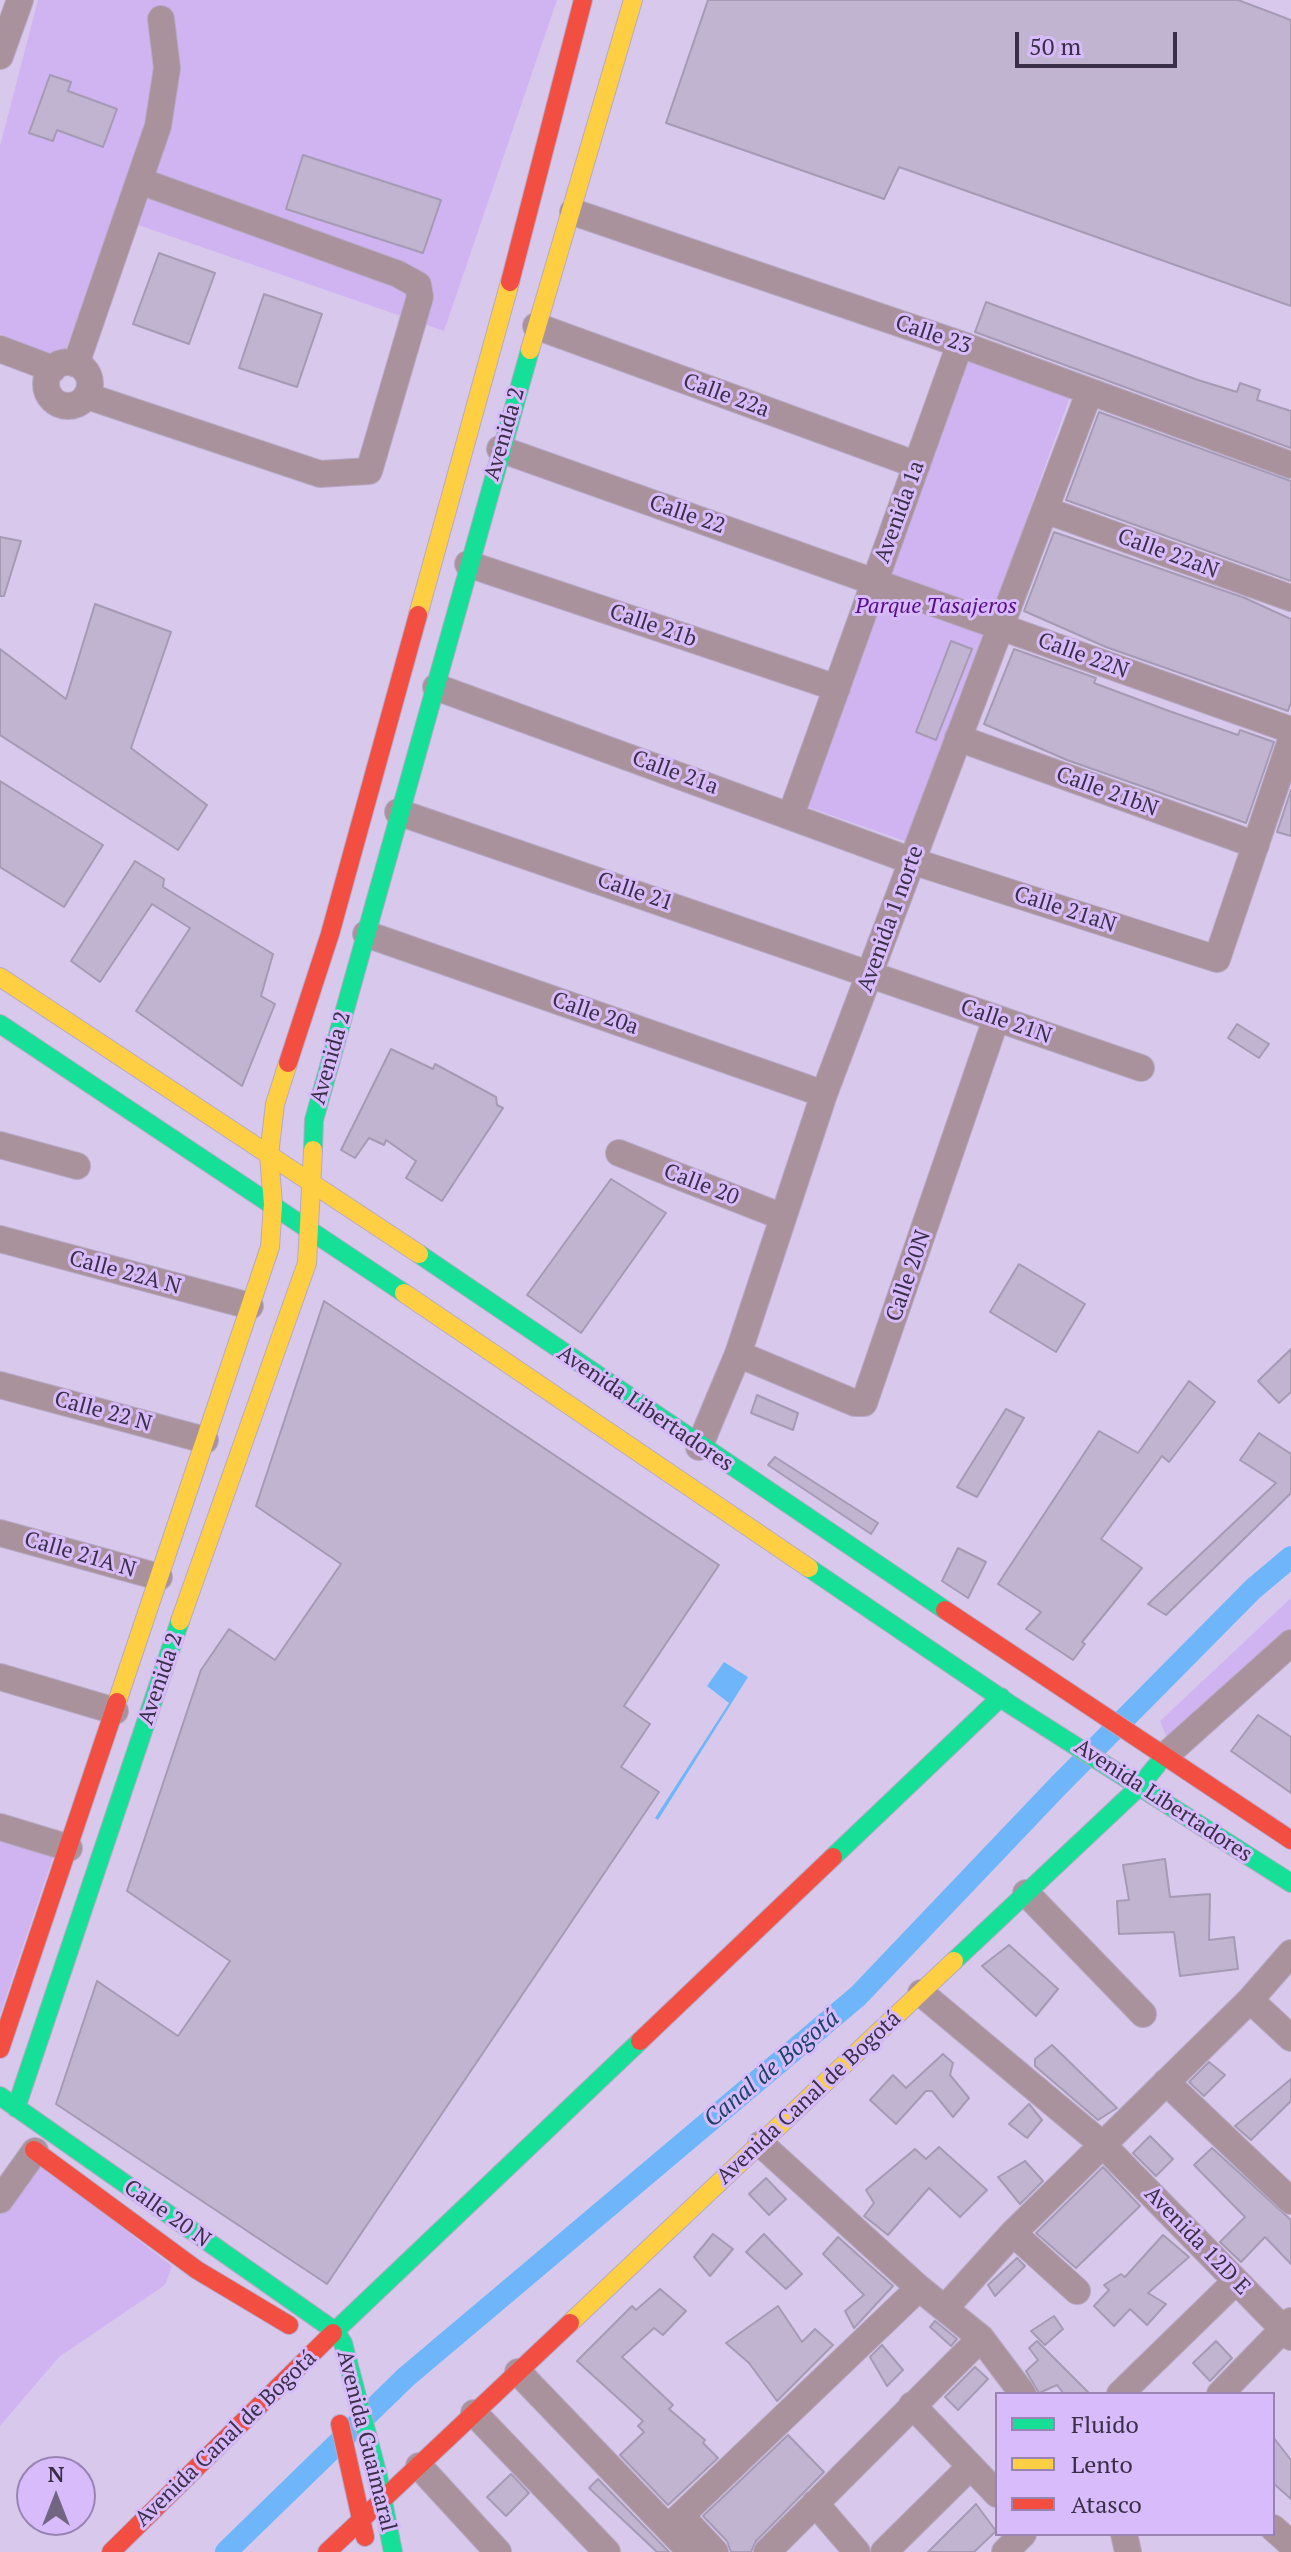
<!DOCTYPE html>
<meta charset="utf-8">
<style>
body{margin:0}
#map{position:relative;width:1291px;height:2552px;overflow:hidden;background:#d8c9ec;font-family:"PT Serif",serif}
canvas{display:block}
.legend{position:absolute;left:995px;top:2392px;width:280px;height:144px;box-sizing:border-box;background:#d7bbfa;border:2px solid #9883b3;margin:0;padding:10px 14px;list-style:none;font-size:24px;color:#3a2f48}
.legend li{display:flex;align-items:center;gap:16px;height:40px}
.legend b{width:40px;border:2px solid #9883b3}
.north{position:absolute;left:16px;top:2456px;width:80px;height:80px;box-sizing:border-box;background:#d7bbfa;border:2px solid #9883b3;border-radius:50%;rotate:0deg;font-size:22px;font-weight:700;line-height:32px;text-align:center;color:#3a2f48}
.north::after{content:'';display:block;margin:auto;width:28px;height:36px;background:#716581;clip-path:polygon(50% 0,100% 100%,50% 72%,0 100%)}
.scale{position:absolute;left:1015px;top:32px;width:162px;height:36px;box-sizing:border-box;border:4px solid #3a2f48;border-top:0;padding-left:10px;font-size:24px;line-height:28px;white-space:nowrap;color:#3a2f48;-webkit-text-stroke:6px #d7bbfa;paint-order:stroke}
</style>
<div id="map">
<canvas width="1291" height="2552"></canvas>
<ul class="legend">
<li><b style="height:10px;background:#16e098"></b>Fluido</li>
<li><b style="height:10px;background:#ffcf43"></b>Lento</li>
<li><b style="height:10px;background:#f24e42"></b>Atasco</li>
</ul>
<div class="north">N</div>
<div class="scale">50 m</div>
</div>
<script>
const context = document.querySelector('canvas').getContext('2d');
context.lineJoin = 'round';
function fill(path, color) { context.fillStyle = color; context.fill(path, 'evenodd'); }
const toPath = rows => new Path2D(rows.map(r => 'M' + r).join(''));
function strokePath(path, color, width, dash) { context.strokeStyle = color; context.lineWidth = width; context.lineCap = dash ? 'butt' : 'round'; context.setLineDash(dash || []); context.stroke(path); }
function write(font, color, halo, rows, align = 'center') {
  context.font = font + ' "PT Serif",serif'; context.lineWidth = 6; context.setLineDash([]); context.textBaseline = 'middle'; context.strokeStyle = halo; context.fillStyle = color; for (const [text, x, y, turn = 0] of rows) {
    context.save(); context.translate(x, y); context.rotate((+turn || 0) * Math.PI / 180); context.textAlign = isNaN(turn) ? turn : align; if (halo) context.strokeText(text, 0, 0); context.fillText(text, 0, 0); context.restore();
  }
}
fill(toPath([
 [38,0,557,0,444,331,115,217,62,359,0,334,0,146],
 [967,357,1071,394,910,843,805,806],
 [1291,1598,1291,1630,1168,1741,1160,1721],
 [0,1841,53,1857,0,2015],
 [35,2160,172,2266,165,2285,59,2357,0,2426,0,2208]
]), '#d0b4f2');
fill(toPath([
 [724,1662,748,1677,658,1820,655,1818,729,1703,707,1686]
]), '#6eb6f9');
strokePath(toPath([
 [226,2552,406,2377,858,1996,1058,1786,1253,1589,1291,1557]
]), '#6eb6f9', 22);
const building = toPath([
 [708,0,1238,0,1291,20,1291,306,899,167,884,199,666,123,708,0],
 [50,75,71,82,68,91,117,109,103,147,57,130,53,141,29,133,50,75],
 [303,155,441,200,423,253,286,209,303,155],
 [159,253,215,273,189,344,133,324,159,253],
 [264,294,322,314,297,387,239,368,264,294],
 [986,302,1198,380,1237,392,1240,383,1260,390,1257,400,1291,411,1291,448,975,332,986,302],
 [1099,412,1291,481,1291,581,1066,500,1099,412],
 [1054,532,1245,598,1291,619,1291,702,1288,711,1106,647,1024,611,1054,532],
 [0,537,21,541,4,596,0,596,0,537],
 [95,604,171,632,131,748,207,805,178,850,0,735,0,649,66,699,95,604],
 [951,641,972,649,936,740,916,732,951,641],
 [1014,649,1096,678,1094,683,1169,711,1238,735,1240,730,1274,742,1246,823,1067,760,984,724,1014,649],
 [0,781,103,845,64,907,0,867,0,781],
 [1291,790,1291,836,1277,832,1291,790],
 [135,861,164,879,163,887,273,954,261,996,275,1004,242,1086,136,1011,190,928,152,904,100,982,71,961,135,861],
 [1237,1024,1269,1044,1259,1058,1228,1038,1237,1024],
 [391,1049,433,1069,435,1064,496,1097,497,1105,503,1108,442,1201,406,1178,416,1161,386,1140,384,1145,369,1138,355,1158,341,1150,391,1049],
 [611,1179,666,1213,581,1333,527,1295,611,1179],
 [1019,1264,1085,1304,1056,1352,990,1312,1019,1264],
 [324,1301,719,1565,624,1706,650,1724,621,1767,659,1792,327,2284,56,2104,97,1981,178,2036,230,1961,127,1891,201,1670,229,1629,275,1660,341,1564,256,1506,324,1301],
 [1291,1349,1291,1392,1279,1403,1258,1381,1291,1349],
 [1189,1381,1215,1402,1169,1462,1162,1456,1101,1539,1142,1568,1082,1642,1085,1644,1073,1660,1026,1629,1041,1612,998,1584,1099,1431,1138,1453,1189,1381],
 [757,1395,798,1413,793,1430,751,1413,757,1395],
 [1006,1409,1024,1418,977,1497,957,1487,1006,1409],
 [1259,1433,1291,1454,1291,1493,1166,1615,1148,1604,1276,1483,1240,1460,1259,1433],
 [775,1457,878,1523,871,1534,768,1465,775,1457],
 [958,1548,986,1562,968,1598,942,1581,958,1548],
 [1258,1715,1291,1737,1291,1793,1231,1751,1258,1715],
 [1165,1859,1170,1897,1210,1894,1209,1940,1234,1937,1238,1969,1180,1976,1174,1932,1119,1934,1117,1901,1129,1900,1123,1865,1165,1859],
 [1009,1945,1058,1989,1036,2016,982,1966,1009,1945],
 [1052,2045,1117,2108,1098,2120,1035,2066,1035,2059,1052,2045],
 [943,2054,953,2063,950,2075,969,2098,953,2117,932,2091,926,2091,896,2124,870,2100,893,2075,906,2088,943,2054],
 [1209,2062,1225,2075,1204,2096,1189,2082,1209,2062],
 [1291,2079,1291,2101,1251,2140,1235,2126,1291,2079],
 [1029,2104,1042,2120,1027,2138,1009,2124,1029,2104],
 [1150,2136,1173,2159,1156,2176,1133,2153,1150,2136],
 [939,2147,987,2190,960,2217,929,2188,888,2235,864,2216,874,2203,866,2190,915,2149,926,2159,939,2147],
 [1212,2148,1291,2220,1291,2264,1265,2237,1241,2262,1220,2242,1245,2217,1194,2165,1212,2148],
 [1025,2161,1043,2181,1020,2204,998,2177,1025,2161],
 [1103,2167,1140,2206,1076,2268,1036,2233,1103,2167],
 [766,2178,786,2199,769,2215,749,2194,766,2178],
 [713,2234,733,2249,710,2276,694,2257,713,2234],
 [764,2234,802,2274,786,2289,746,2252,764,2234],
 [1163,2235,1189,2257,1148,2293,1166,2304,1147,2325,1130,2309,1114,2326,1094,2306,1109,2290,1104,2285,1121,2274,1125,2277,1163,2235],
 [838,2237,893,2286,854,2328,845,2311,864,2295,823,2254,838,2237],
 [1017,2258,1025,2266,995,2296,988,2285,1017,2258],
 [660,2289,686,2311,663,2335,654,2328,622,2357,673,2405,669,2409,705,2440,703,2443,718,2458,668,2505,620,2455,644,2432,638,2426,643,2421,577,2361,632,2306,636,2310,660,2289],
 [778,2306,802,2342,815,2329,833,2345,777,2401,749,2363,726,2343,778,2306],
 [1054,2316,1063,2329,1045,2345,1031,2331,1054,2316],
 [935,2321,957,2339,951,2346,930,2327,935,2321],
 [1037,2341,1090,2394,1064,2394,1057,2385,1039,2393,1026,2371,1038,2360,1029,2348,1037,2341],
 [1216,2341,1232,2358,1210,2381,1193,2363,1216,2341],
 [882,2345,903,2370,887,2386,870,2357,882,2345],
 [975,2367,988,2379,958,2410,945,2397,975,2367],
 [788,2435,824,2472,756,2541,751,2552,731,2552,727,2541,703,2516,788,2435],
 [1273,2437,1291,2460,1291,2499,1273,2483,1273,2437],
 [511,2474,529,2493,506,2516,487,2497,511,2474],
 [598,2479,669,2552,657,2552,589,2488,598,2479],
 [976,2504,996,2531,974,2552,928,2552,976,2504]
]);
fill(building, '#c0b4d0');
strokePath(building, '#a59ab4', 2);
const street = toPath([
 [0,56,20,0],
 [573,212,960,344,1291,465],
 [536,326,917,465],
 [0,349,53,369],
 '46 384a22 22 0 1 1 44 0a22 22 0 1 1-44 0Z',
 [76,364,158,126,167,68,161,19],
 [87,396,320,474,369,471,420,297,418,285,398,274,140,181],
 [500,449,1291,730],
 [1045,510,1291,598],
 [468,564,837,688],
 [436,687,912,861,1217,959,1291,740],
 [958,738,1256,845],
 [398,812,1141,1068],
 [791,815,960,344],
 [366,934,824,1094],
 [0,1145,77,1166],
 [619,1153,783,1217],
 [0,1239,250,1306],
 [738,1354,855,1403,864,1403,996,1019],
 [0,1385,205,1440],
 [699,1447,738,1354,824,1094,1089,393],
 [0,1533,159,1577],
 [0,1677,115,1711],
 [1166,1755,1291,1643],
 [0,1827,69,1848],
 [1026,1893,1143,2014],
 [921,1993,1103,2145,1291,2337],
 [1250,2000,1291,2038],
 [1166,2082,1291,2201],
 [761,2144,919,2288,981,2338,767,2552],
 [0,2200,35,2151],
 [1077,2291,1013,2233,1250,2000,1291,1953],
 [946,2307,1013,2233],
 [981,2338,1023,2394],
 [518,2372,691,2552],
 [1120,2394,1236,2281],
 [1220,2394,1291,2321],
 [912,2405,997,2494],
 [474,2413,607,2552],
 [419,2466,498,2552],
 [815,2503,857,2552],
 [685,2520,715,2552],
 [669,2527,919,2288],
 [1273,2528,1291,2544],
 [1124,2534,1128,2552],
 [884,2552,970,2467],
 [1005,2552,1023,2534]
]);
const fast = toPath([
 [0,1024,404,1293],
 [313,1150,314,1120,530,350],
 [419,1254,945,1610],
 [809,1568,1011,1705,1291,1883],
 [833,1857,1001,1697],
 [954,1961,1139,1787,1157,1765],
 [0,2096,335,2331,343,2343,378,2476,393,2552],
 [16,2108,180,1621],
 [333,2333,640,2041]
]);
const slow = toPath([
 [530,350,633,0],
 [418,615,510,282],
 [0,977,419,1254],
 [404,1293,809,1568],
 [180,1621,307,1263,313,1150],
 [117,1702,270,1247,273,1204,269,1155,275,1104,288,1063],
 [570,2323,954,1961]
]);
const jam = toPath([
 [510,282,583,0],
 [288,1063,330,934,418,615],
 [945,1610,1291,1840],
 [640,2041,833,1857],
 [0,2049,117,1702],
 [34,2150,197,2270,289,2325],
 [340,2424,365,2537],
 [111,2552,333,2333],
 [327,2552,570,2323]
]);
strokePath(street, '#b6a9c6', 28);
strokePath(fast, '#b6a9c6', 20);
strokePath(slow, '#b6a9c6', 20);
strokePath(jam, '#b6a9c6', 20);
strokePath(street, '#aa929c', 26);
strokePath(fast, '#16e098', 18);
strokePath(slow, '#ffcf43', 18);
strokePath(jam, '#f24e42', 18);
write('22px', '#3a2f48', '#d7bbfa', [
 ["Calle 23",933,335,19],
 ["Calle 22a",726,396,20],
 ["Avenida 2",505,434,-74],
 ["Avenida 1a",900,512,-70],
 ["Calle 22",687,515,19],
 ["Calle 22aN",1168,554,20],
 ["Calle 21b",653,626,19],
 ["Calle 22N",1083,656,20],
 ["Calle 21a",675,773,20],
 ["Calle 21bN",1107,792,20],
 ["Calle 21",635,892,19],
 ["Calle 21aN",1065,910,18],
 ["Avenida 1 norte",891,919,-70],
 ["Calle 20a",595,1014,19],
 ["Calle 21N",1006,1022,19],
 ["Avenida 2",331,1058,-74],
 ["Calle 20",701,1185,21],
 ["Calle 22A N",125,1273,15],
 ["Calle 20N",909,1276,-71],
 ["Avenida Libertadores",645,1409,34],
 ["Calle 22 N",103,1412,15],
 ["Calle 21A N",80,1555,16],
 ["Avenida 2",161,1679,-71],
 ["Avenida Libertadores",1163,1801,33],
 ["Avenida Canal de Bogotá",809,2098,-43],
 ["Calle 20 N",167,2214,35],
 ["Avenida 12D E",1197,2241,46],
 ["Avenida Canal de Bogotá",226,2439,-44],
 ["Avenida Guaimaral",366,2441,76]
]);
write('italic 22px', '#580d8b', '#d7bbfa', [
 ["Parque Tasajeros",936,607]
]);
write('italic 24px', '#194465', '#d7bbfa', [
 ["Canal de Bogotá",772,2069,-40]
]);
</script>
